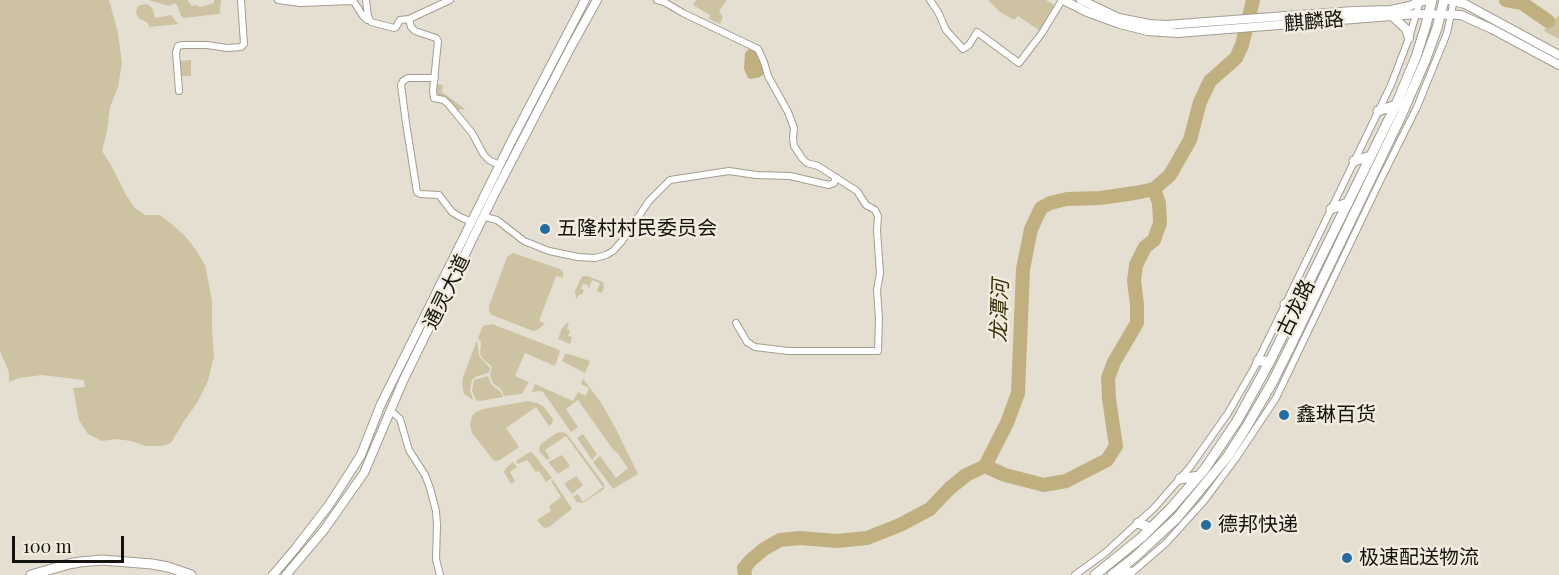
<!DOCTYPE html>
<meta charset="utf-8">
<style>
body{margin:0}
#map{position:relative;width:1559px;height:575px;overflow:hidden;background:#e4dfd1;font-family:"Playfair Display",serif}
canvas{display:block}
.scale{position:absolute;left:12px;top:536px;width:112px;height:27px;box-sizing:border-box;border:3px solid #14120e;border-top:0;padding-left:8px;font-size:18px;line-height:21px;white-space:nowrap;color:#14120e;-webkit-text-stroke:4px #f1ecde;paint-order:stroke}
</style>
<div id="map">
<canvas width="1559" height="575"></canvas>
<div class="scale">100 m</div>
</div>
<script>
const context = document.querySelector('canvas').getContext('2d');
context.lineJoin = 'round';
function fill(path, color) { context.fillStyle = color; context.fill(path, 'evenodd'); }
const toPath = rows => new Path2D(rows.map(r => 'M' + r).join(''));
function strokePath(path, color, width, dash) { context.strokeStyle = color; context.lineWidth = width; context.lineCap = dash ? 'butt' : 'round'; context.setLineDash(dash || []); context.stroke(path); }
function write(font, color, halo, rows, align = 'center') {
  context.font = font + ' "Playfair Display","Noto Sans SC",serif'; context.lineWidth = 5; context.setLineDash([]); context.textBaseline = 'middle'; context.strokeStyle = halo; context.fillStyle = color; for (const [text, x, y, turn = 0] of rows) {
    context.save(); context.translate(x, y); context.rotate((+turn || 0) * Math.PI / 180); context.textAlign = isNaN(turn) ? turn : align; if (halo) context.strokeText(text, 0, 0); context.fillText(text, 0, 0); context.restore();
  }
}
fill(toPath([
 [0,0,109,0,118,33,122,63,118,87,110,107,107,131,102,151,111,165,126,195,135,208,145,215,160,215,174,226,186,237,196,250,205,265,212,300,212,330,214,356,208,381,197,403,184,421,171,443,162,446,145,446,131,441,116,439,102,441,88,434,79,420,73,388,85,387,84,380,42,375,19,378,9,382,9,372,0,351],
 [148,0,187,0,192,6,196,5,200,7,214,3,214,0,221,0,220,10,220,13,218,14,184,18,181,16,177,5,175,3,169,6],
 [696,0,727,0,719,11,723,17,720,24,709,19,710,15,693,5],
 [988,0,1046,0,1055,6,1040,31,1018,16,1014,20,1000,12],
 [147,4,153,9,155,18,171,15,178,24,149,27,148,23,138,18,136,12,137,7,140,5],
 [1559,16,1559,39,1544,31,1548,24],
 [191,60,191,76,180,76,179,61],
 [436,84,443,85,442,92,465,109,456,110,443,97,437,94],
 [513,253,560,269,563,272,563,278,556,276,539,321,545,324,537,330,533,331,492,315,489,311,489,306,507,257],
 [583,276,587,276,603,282,604,287,602,293,597,291,600,283,592,280,589,288,588,288,588,285,583,284,581,289,584,290,582,295,580,294,576,299,575,291,581,278],
 [568,322,569,322,567,329,570,330,568,336,572,337,570,344,558,339,562,328],
 [492,324,557,349,560,351,555,366,525,353,515,376,529,382,522,394,504,396,501,389,494,384,492,381,490,375,492,367,483,359,480,354,481,342,478,338,483,326],
 [477,340,479,356,490,368,490,370,488,373,475,377,472,380,470,390,473,400,464,394,462,384,463,377],
 [565,354,569,354,590,361,585,373,562,361],
 [488,376,491,384,501,392,503,397,480,401,476,400,472,391,474,380],
 [583,379,600,401,615,427,638,474,613,489,593,462,600,456,616,478,628,468,616,451,614,451,578,400,566,409,578,427,571,432,543,392,541,391,532,392,535,384,573,401,578,392,586,396,589,388,581,384],
 [528,401,537,403,543,406,553,419,552,424,549,426,536,407,506,428,519,447,500,460,494,461,472,433,470,424,472,416,476,412,483,409],
 [562,432,567,434,604,484,604,489,583,503,577,502,573,497,578,494,583,502,603,487,566,436,545,450,550,458,547,460,539,451,540,445,556,433],
 [583,434,597,454,592,460,577,438],
 [532,452,552,478,546,482,539,471,536,472,527,460,518,464,516,461,528,453],
 [562,455,570,466,558,474,548,462],
 [513,462,517,467,510,472,515,481,511,484,504,472,506,468],
 [576,476,583,485,572,494,565,485,565,483],
 [553,480,572,509,549,527,544,528,537,520,551,511,549,506,561,497,551,481]
]), '#cdc3a3');
fill(toPath([
 [750,48,755,51,761,61,764,74,760,77,751,79,748,78,744,69,745,53]
]), '#c0b080');
strokePath(toPath([
 [1506,0,1522,3,1548,21],
 [985,466,1005,475,1044,485,1066,481,1107,460,1116,446,1109,399,1108,378,1114,362,1137,323,1137,304,1134,281,1136,265,1145,247,1154,240,1160,223,1159,203,1154,189],
 [745,575,744,568,751,560,764,549,780,540,800,538,837,541,867,538,900,525,930,509,949,489,966,475,985,466,1007,423,1018,393,1023,269,1031,229,1041,208,1050,203,1067,199,1100,198,1135,193,1154,189,1170,175,1190,140,1200,102,1210,81,1236,58,1242,45,1253,0]
]), '#c0b080', 14);
const minor = toPath([
 [278,0,300,3,351,1,354,2,363,16,367,20,369,19],
 [366,0,368,16,371,22,394,28,396,27,400,20,409,19,450,0],
 [657,0,666,3,683,13,758,49,764,62,768,76,788,112,794,128,793,138,794,146,802,158,807,163,818,166,857,191,866,205,875,210,878,216,877,230,880,273,877,290,879,319,878,351,788,351,755,347,747,342,736,323],
 [930,0,938,12,946,30,963,49,969,45,977,32,1019,63,1042,33,1062,0],
 [409,19,411,27,415,31,436,38,438,41,433,91,434,98,444,100,449,105,472,133,484,155,489,160,499,165],
 [435,78,408,78,403,81,401,85,406,123,417,192,420,194,439,195,452,212,460,217,472,222],
 [179,91,176,52,178,46,183,45,207,45,227,48,241,47,244,44,241,0],
 [485,217,497,220,524,241,549,251,578,257,595,258,606,255,613,251,622,241,649,201,670,180,729,171,756,175,790,176,829,185,834,183,836,177],
 [390,410,400,419,409,450,425,475,430,488,436,511,437,525,436,559,440,575],
 [1075,575,1105,553,1154,508,1190,467,1228,413,1254,368,1283,309,1391,85,1409,38,1420,1],
 [1129,575,1166,543,1204,501,1236,458,1276,398,1381,179,1417,107,1447,33,1454,0]
]);
const secondary = toPath([
 [1063,0,1087,12,1120,24,1148,31,1178,33,1416,14,1461,15,1492,29,1559,65],
 [1081,0,1119,18,1149,24,1166,25,1353,11,1391,10,1410,6,1418,2,1428,0],
 [1449,0,1465,4,1559,55],
 [1392,16,1406,29,1409,38],
 [273,575,295,549,329,505,361,455,381,404,396,374,511,142,585,0],
 [286,575,324,530,364,473,403,381,494,195,572,45,597,0]
]);
const primary = toPath([
 [1378,111,1396,105],
 [1354,161,1371,156],
 [1331,209,1348,203],
 [1285,304,1301,299],
 [1258,361,1270,361],
 [1180,479,1199,476],
 [1138,523,1151,528],
 [1114,573,1131,572],
 [1095,575,1142,537,1172,507,1204,470,1237,421,1270,361,1396,105,1416,57,1426,25,1432,0],
 [1112,575,1135,557,1177,518,1228,456,1247,426,1272,383,1291,345,1401,116,1425,61,1437,28,1444,0]
]);
const trunk = toPath([
 [31,575,69,564,80,562,102,560,152,564,168,567,191,575]
]);
strokePath(minor, '#a29e91', 8);
strokePath(secondary, '#a29e91', 10);
strokePath(primary, '#a29e91', 11);
strokePath(trunk, '#a29e91', 11);
strokePath(minor, '#fff', 6);
strokePath(secondary, '#fff', 8);
strokePath(primary, '#fff', 9);
strokePath(trunk, '#fff', 9);
for (const [x, y, r, color] of [
 [545,229,6,"#256da1"],
 [1284,415,6,"#256da1"],
 [1206,525,6,"#256da1"],
 [1347,558,6,"#256da1"]
]) { const dot = new Path2D(); dot.arc(x, y, r, 0, 2 * Math.PI); context.fillStyle = color; context.fill(dot); strokePath(dot, '#f1ecde', 2); }
write('20px', '#14120e', '#f1ecde', [
 ["麒麟路",1314,22,-5],
 ["通灵大道",447,292,-64],
 ["古龙路",1296,308,-64]
]);
write('20px', '#14120e', '#f1ecde', [
 ["五隆村村民委员会",557,229],
 ["鑫琳百货",1296,415],
 ["德邦快递",1218,525],
 ["极速配送物流",1359,558]
], 'left');
write('italic 21px', '#3c3007', '#f1ecde', [
 ["龙潭河",1000,311,-88]
]);
</script>
